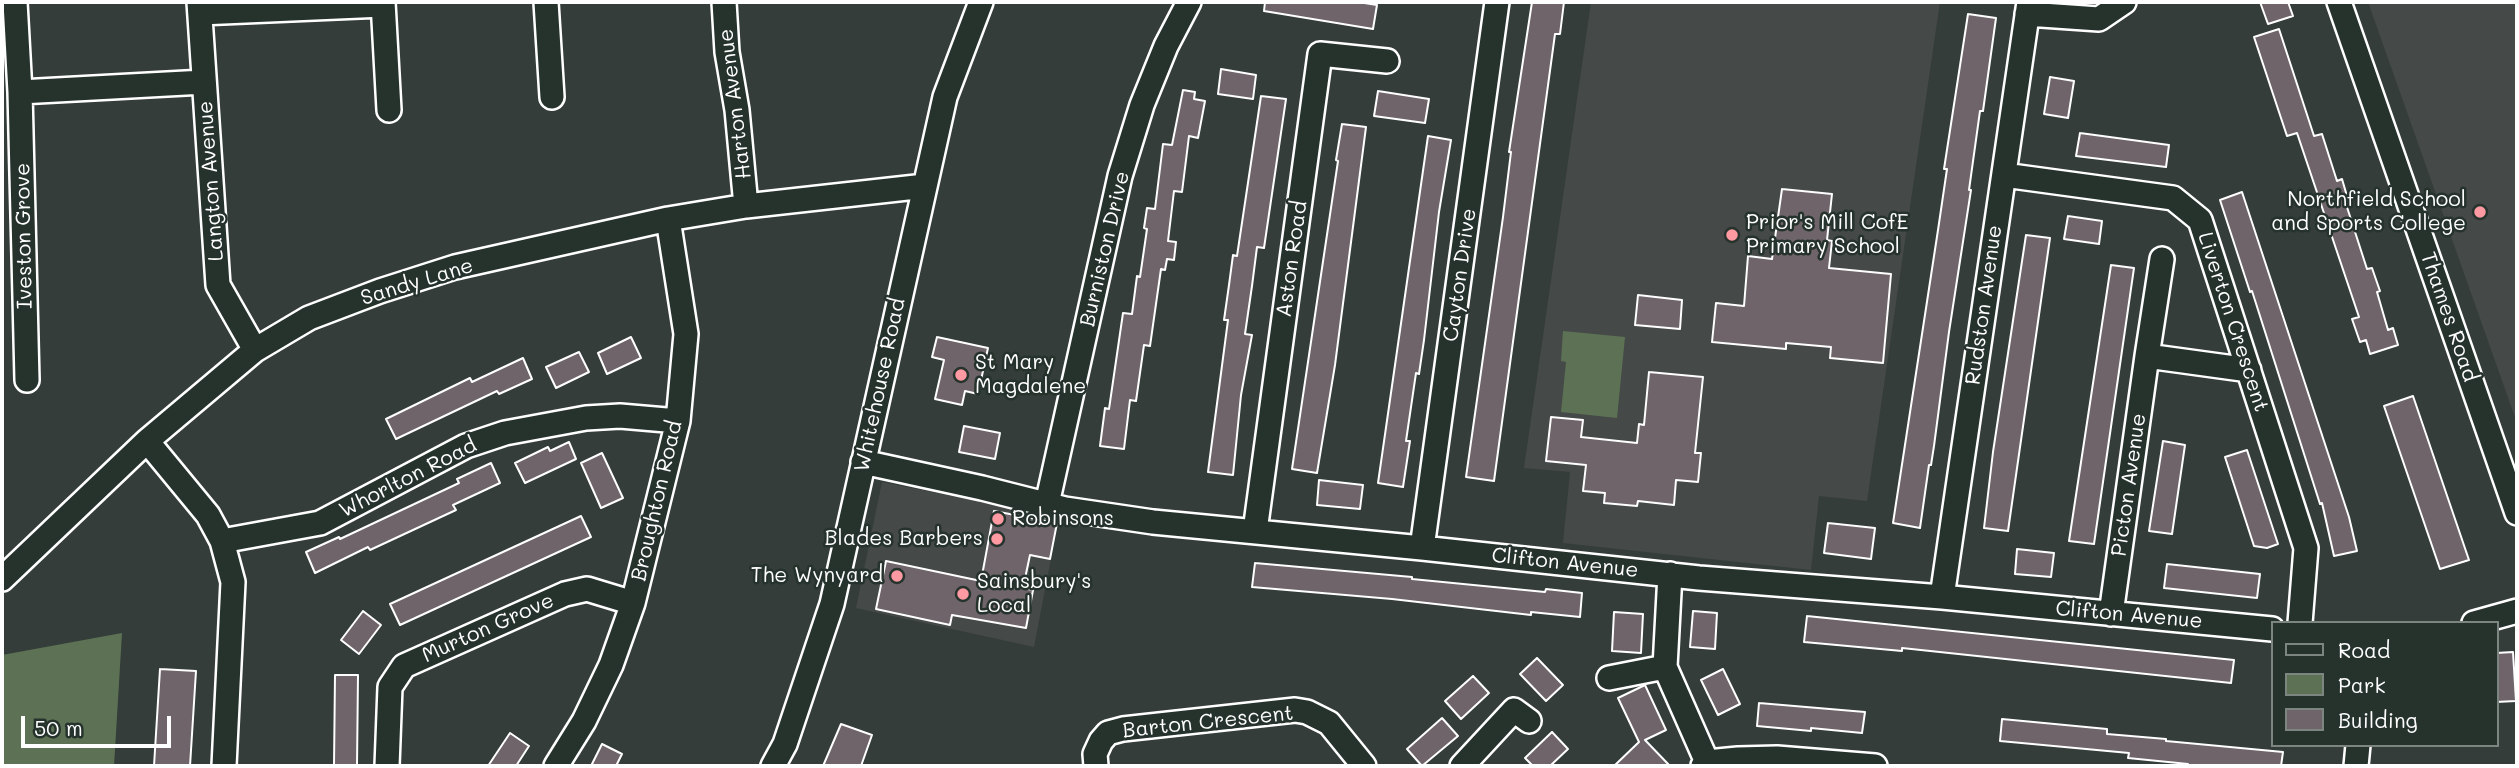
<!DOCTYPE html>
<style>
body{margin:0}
#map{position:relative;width:2519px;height:768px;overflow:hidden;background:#343d39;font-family:Mali,sans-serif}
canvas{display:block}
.frame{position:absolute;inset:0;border:4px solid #fff;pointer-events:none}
.legend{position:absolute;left:2271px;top:621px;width:228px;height:126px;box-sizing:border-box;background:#26332d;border:2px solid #7d8581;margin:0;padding:9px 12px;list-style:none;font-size:21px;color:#fff}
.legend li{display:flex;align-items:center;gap:14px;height:35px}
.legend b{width:35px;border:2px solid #7d8581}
.scale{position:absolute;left:21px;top:716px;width:150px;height:32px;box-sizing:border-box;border:4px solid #fff;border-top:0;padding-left:9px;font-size:21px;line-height:24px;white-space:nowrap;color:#fff;-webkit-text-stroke:5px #26332d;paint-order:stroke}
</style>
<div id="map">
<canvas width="2519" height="768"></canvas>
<div class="frame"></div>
<ul class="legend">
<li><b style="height:9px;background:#26332d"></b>Road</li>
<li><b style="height:19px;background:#5d7255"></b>Park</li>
<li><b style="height:19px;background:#6e646a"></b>Building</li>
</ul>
<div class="scale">50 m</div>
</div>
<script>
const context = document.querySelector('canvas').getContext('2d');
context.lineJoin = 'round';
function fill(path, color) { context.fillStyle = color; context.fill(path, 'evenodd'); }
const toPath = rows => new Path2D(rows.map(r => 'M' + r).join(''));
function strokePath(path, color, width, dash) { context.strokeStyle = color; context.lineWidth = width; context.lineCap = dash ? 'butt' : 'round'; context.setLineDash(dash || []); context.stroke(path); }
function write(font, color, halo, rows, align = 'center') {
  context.font = font + ' Mali,sans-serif'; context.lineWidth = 5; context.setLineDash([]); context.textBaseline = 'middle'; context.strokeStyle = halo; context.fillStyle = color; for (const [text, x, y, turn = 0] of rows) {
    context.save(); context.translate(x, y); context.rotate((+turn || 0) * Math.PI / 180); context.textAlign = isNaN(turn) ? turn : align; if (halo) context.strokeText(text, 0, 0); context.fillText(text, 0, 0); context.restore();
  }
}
fill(toPath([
 [1591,2,1940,2,1867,501,1819,496,1811,570,1563,543,1570,472,1524,468],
 [2368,2,2517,2,2517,423],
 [882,482,1059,517,1034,647,856,608]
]), '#454948');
fill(toPath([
 [1563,331,1625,337,1617,418,1561,412,1566,362,1561,361],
 [122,633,114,766,2,766,2,655]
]), '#5d7255');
const building = toPath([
 [1265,2,1358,2,1377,5,1373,29,1264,11,1265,2],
 [1532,2,1564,2,1560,34,1555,34,1494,481,1466,477,1503,217,1511,152,1509,152,1532,2],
 [2260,2,2288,2,2293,16,2268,24,2260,2],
 [1968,14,1996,18,1983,111,1980,111,1969,190,1971,190,1949,332,1934,446,1931,465,1929,465,1920,528,1893,523,1938,230,1947,169,1944,169,1968,14],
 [2279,29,2314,136,2322,134,2337,181,2342,179,2349,203,2346,204,2367,269,2372,268,2380,291,2377,292,2388,330,2393,328,2398,345,2370,354,2366,340,2360,342,2352,319,2359,317,2297,133,2287,136,2254,37,2279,29],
 [1221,69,1256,75,1253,99,1218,94,1221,69],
 [2050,77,2074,81,2068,118,2044,114,2050,77],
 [1183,90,1195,92,1194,99,1205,101,1198,138,1189,136,1182,192,1174,191,1168,241,1176,242,1174,260,1167,259,1165,270,1161,269,1150,346,1144,345,1136,401,1130,400,1124,449,1100,446,1105,408,1109,409,1123,313,1132,314,1137,276,1140,277,1147,229,1144,228,1147,208,1155,209,1163,144,1172,145,1183,90],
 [1378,91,1429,99,1425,123,1374,116,1378,91],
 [1261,96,1286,99,1264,248,1257,247,1252,286,1245,334,1252,335,1241,395,1233,475,1208,472,1228,320,1224,320,1229,285,1233,255,1237,256,1261,96],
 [1342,124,1366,127,1335,365,1317,473,1292,469,1338,161,1336,160,1342,124],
 [2080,133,2169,145,2166,167,2076,156,2080,133],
 [1428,136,1451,140,1439,212,1424,340,1419,374,1416,373,1406,441,1410,441,1403,487,1378,483,1428,136],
 [1782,189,1832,194,1827,240,1832,241,1829,268,1891,274,1883,363,1830,358,1831,347,1786,343,1786,349,1712,342,1716,303,1744,306,1748,256,1772,259,1782,189],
 [2242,192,2349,517,2357,551,2334,556,2322,503,2320,504,2252,291,2250,292,2220,200,2242,192],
 [2068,216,2102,221,2099,244,2064,239,2068,216],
 [2026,235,2050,238,2008,531,1984,528,1993,452,2026,235],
 [2111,265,2134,268,2094,544,2069,541,2111,265],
 [1638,295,1682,300,1680,329,1635,325,1638,295],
 [631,337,641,358,607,374,598,353,631,337],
 [937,337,988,348,978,394,965,391,962,405,935,399,944,360,932,357,937,337],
 [579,352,589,372,556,388,546,367,579,352],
 [523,358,532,379,499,394,497,391,396,439,386,419,470,378,472,382,523,358],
 [1649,372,1703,377,1695,453,1701,453,1698,482,1676,480,1674,505,1638,501,1637,506,1604,503,1605,493,1583,491,1586,465,1546,461,1551,417,1583,420,1581,437,1637,443,1639,424,1644,425,1649,372],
 [2413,396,2469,560,2440,569,2384,406,2413,396],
 [964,426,1000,433,995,459,959,452,964,426],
 [2163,441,2185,445,2172,534,2149,531,2163,441],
 [569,442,576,459,525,483,515,463,548,447,550,451,569,442],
 [2247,450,2278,544,2267,548,2254,546,2225,457,2247,450],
 [602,453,623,498,601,508,581,463,602,453],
 [491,463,500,483,453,505,456,510,370,550,368,547,315,573,306,552,339,537,340,539,459,483,457,479,491,463],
 [1319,480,1363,485,1360,509,1317,505,1319,480],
 [994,511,1057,523,1050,559,1030,555,1023,588,1033,590,1026,628,952,615,950,625,876,609,886,561,981,581,994,511],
 [581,516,591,537,400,625,390,604,581,516],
 [1828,523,1875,528,1871,559,1824,553,1828,523],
 [2017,549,2054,553,2051,577,2015,574,2017,549],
 [1255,563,1412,577,1412,579,1545,592,1546,589,1582,593,1580,617,1531,612,1531,615,1392,599,1252,587,1255,563],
 [2167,564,2260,574,2257,598,2164,588,2167,564],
 [363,611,381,625,359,654,341,640,363,611],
 [1693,611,1717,613,1715,649,1690,647,1693,611],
 [1614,612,1643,614,1641,653,1612,651,1614,612],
 [1807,616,2234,660,2231,683,1902,648,1902,651,1804,642,1807,616],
 [2513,652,2516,701,2496,702,2496,653,2513,652],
 [1537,658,1563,685,1546,701,1520,674,1537,658],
 [160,669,196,671,190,766,154,766,160,669],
 [1723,669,1740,704,1718,715,1701,680,1723,669],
 [335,675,358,675,357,766,334,766,335,675],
 [1473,676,1489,693,1461,719,1445,701,1473,676],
 [1645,685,1666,730,1645,740,1670,766,1614,766,1639,742,1618,698,1645,685],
 [1759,703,1865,712,1862,733,1811,728,1811,731,1757,726,1759,703],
 [1442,718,1458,736,1422,766,1407,749,1442,718],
 [2002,719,2107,729,2107,734,2166,739,2166,741,2283,752,2281,766,2188,766,2188,764,2128,758,2129,753,2000,741,2002,719],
 [841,724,872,735,861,766,823,766,841,724],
 [1552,732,1568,749,1550,766,1533,766,1525,758,1552,732],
 [510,733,529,746,516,766,488,766,510,733],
 [602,744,622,754,616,766,591,766,602,744]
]);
fill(building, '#6e646a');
strokePath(building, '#fff', 2);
const minor = toPath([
 [15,2,20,92,27,380],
 [199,2,218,285,255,350],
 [383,2,389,110],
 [546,2,552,97],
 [724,2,727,52,737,110,746,206],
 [2339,2,2517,513],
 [200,13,383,5],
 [2027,14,2099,19,2124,2],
 [20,92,204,82],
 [2004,175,2173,198,2200,220,2306,548,2300,623],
 [2147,356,2162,259],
 [147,441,208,515,222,541,233,582,224,766],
 [863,462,982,488,1065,509,1153,522,1422,548,1699,578,1942,597,2272,629],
 [1047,504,1120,176,1142,105,1166,46,1189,2],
 [1255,531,1320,54,1387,61],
 [222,541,320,523,466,446,505,433,586,418,620,416,678,421],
 [1422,548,1497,2],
 [1670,574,1665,667,1707,762],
 [2,579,147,441,255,350,309,318,380,291,455,267,668,219,746,206,925,186],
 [1942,597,2029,2],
 [2111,614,2147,356,2249,370],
 [2474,623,2517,611],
 [1609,678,1665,667],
 [387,766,390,687,404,666,565,594,587,589,633,603],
 [556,766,584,721,611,665,633,603,678,421,686,334,668,219],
 [773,766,785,744,832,604,945,97,981,2],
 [1096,766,1095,754,1101,741,1108,733,1123,729,1295,710,1307,712,1329,723,1364,766],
 [1462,766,1514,710,1529,721],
 [1703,766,1707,762,1738,759,1777,758,1875,766],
 [2356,766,2358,745]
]);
strokePath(minor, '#fff', 28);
strokePath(minor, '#26332d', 23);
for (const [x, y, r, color] of [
 [2480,212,7,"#ff9aa2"],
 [1732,235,7,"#ff9aa2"],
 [961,375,7,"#ff9aa2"],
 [998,519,7,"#ff9aa2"],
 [997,539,7,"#ff9aa2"],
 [897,576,7,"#ff9aa2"],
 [963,594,7,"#ff9aa2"]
]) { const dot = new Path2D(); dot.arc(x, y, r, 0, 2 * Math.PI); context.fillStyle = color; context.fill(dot); strokePath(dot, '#26332d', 2.5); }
write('21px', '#fff', '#26332d', [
 ["Harton Avenue",735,104,-97],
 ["Langton Avenue",211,181,-94],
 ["Iveston Grove",24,236,-91],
 ["Burniston Drive",1105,249,-77],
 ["Aston Road",1292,259,-82],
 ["Cayton Drive",1460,275,-82],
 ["Sandy Lane",417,282,-17],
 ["Rudston Avenue",1984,305,-82],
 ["Thames Road",2449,317,71],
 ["Liverton Crescent",2233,322,72],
 ["Whitehouse Road",880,385,-78],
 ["Whorlton Road",408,478,-27],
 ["Picton Avenue",2129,485,-82],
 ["Broughton Road",657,501,-77],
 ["Clifton Avenue",1565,563,6],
 ["Clifton Avenue",2129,615,5],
 ["Murton Grove",488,628,-24],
 ["Barton Crescent",1208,722,-6]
]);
write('21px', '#fff', '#26332d', [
 ["Northfield School",2466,200,"right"],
 ["and Sports College",2466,224,"right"],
 ["Prior's Mill CofE",1746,223],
 ["Primary School",1746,247],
 ["St Mary",975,363],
 ["Magdalene",975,387],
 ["Robinsons",1012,519],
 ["Blades Barbers",983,539,"right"],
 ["The Wynyard",883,576,"right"],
 ["Sainsbury's",977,582],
 ["Local",977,606]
], 'left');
</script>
